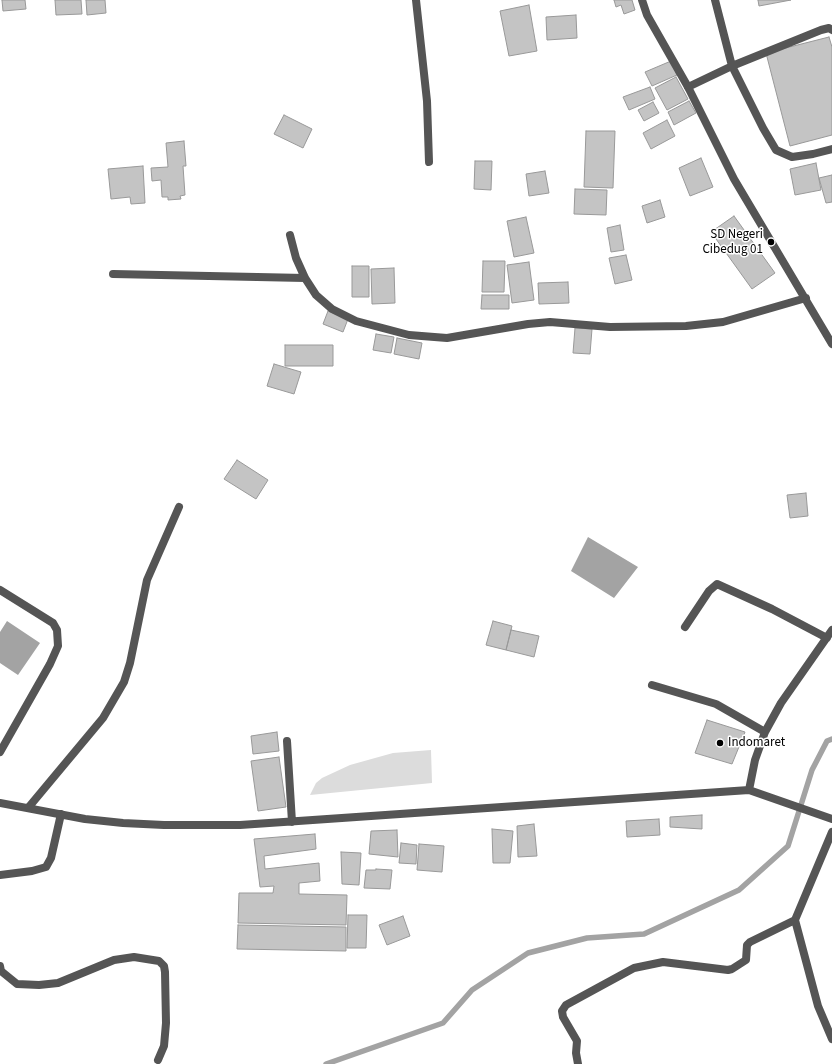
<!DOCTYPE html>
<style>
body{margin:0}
canvas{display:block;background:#fff}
</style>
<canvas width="832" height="1064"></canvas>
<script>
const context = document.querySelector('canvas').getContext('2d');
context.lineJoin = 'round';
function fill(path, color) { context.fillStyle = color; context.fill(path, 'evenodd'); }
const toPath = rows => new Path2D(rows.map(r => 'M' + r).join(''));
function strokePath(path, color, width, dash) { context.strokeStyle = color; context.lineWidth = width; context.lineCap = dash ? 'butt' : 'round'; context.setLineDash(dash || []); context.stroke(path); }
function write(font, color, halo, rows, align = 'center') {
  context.font = font + ' "Source Sans 3",sans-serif'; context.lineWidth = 3; context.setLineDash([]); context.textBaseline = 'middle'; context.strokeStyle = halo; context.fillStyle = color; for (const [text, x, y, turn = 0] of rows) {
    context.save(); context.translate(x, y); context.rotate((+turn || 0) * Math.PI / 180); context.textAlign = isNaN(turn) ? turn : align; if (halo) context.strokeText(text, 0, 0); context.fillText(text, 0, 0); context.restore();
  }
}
fill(toPath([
 [431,750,432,783,310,795,316,783,322,778,350,765,393,753]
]), '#dcdcdc');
fill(toPath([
 [588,537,638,567,614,598,571,571],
 [7,621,40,643,18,675,0,663,0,632]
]), '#a3a3a3');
strokePath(toPath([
 [326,1064,443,1023,472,990,528,953,587,938,644,934,739,890,788,846,812,770,827,741,832,739]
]), '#a3a3a3', 5.5);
const building = toPath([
 [2,0,25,0,26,9,3,11,2,0],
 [55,0,81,0,82,14,56,15,55,0],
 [86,0,105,0,106,13,87,15,86,0],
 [614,0,632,0,635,10,624,14,621,5,616,7,614,0],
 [758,0,791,0,759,6,758,0],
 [529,5,537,51,509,56,500,11,529,5],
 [576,15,577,38,547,40,546,17,576,15],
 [829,37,832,47,832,135,790,146,766,53,829,37],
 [671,61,677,75,652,86,645,72,671,61],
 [676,77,688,99,667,110,655,88,676,77],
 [650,87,655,99,629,110,623,97,650,87],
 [689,101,696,113,674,125,668,112,689,101],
 [653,102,659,113,644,121,638,110,653,102],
 [284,115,312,129,303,148,274,134,284,115],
 [667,120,675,136,651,149,643,133,667,120],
 [586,131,615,131,613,188,584,187,586,131],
 [184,141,186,166,183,166,185,195,180,196,181,199,168,200,168,197,162,197,161,180,152,181,151,168,168,167,166,143,184,141],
 [701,158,713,187,690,196,679,168,701,158],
 [475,161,492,161,491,190,474,189,475,161],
 [816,163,821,190,795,195,790,169,816,163],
 [143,166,145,203,131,204,130,197,111,199,108,169,143,166],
 [545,171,549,193,529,196,526,174,545,171],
 [832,175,832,202,826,203,819,178,832,175],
 [575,189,607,190,606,215,574,214,575,189],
 [660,200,665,217,647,223,642,206,660,200],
 [734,216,775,273,752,289,711,232,734,216],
 [526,217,534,253,514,257,507,221,526,217],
 [620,225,624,250,611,252,607,228,620,225],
 [626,255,632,280,615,284,609,258,626,255],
 [483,261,505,261,504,292,482,292,483,261],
 [529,262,534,300,512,303,507,265,529,262],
 [352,266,369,266,369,297,352,297,352,266],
 [394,268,395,303,372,304,371,269,394,268],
 [568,282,569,303,539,304,538,283,568,282],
 [482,295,509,295,509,309,481,309,482,295],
 [328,311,348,319,343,332,323,324,328,311],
 [575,328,592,329,590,354,573,353,575,328],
 [376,334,394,337,391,353,373,350,376,334],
 [397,338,422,343,419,359,394,354,397,338],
 [285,345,333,345,333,366,285,366,285,345],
 [274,364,301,372,294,394,267,386,274,364],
 [237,460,268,480,256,499,224,479,237,460],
 [806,493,808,516,790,518,787,495,806,493],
 [493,621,512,626,506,650,486,645,493,621],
 [511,630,539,636,534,657,506,650,511,630],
 [707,720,745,732,732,764,695,753,707,720],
 [277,732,279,751,253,754,251,736,277,732],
 [279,757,286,807,258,811,251,761,279,757],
 [702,815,702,829,670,827,670,817,702,815],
 [659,819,660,835,627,837,626,821,659,819],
 [534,824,537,856,518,857,517,826,534,824],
 [492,829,513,831,510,863,493,863,492,829],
 [397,830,398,857,369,854,371,831,397,830],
 [315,834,316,849,264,856,265,869,319,863,320,881,299,883,299,894,347,895,346,925,238,923,239,893,273,893,274,886,260,887,254,839,315,834],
 [401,843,417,845,416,864,399,863,401,843],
 [419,844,444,846,442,872,417,870,419,844],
 [341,852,361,853,359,885,342,884,341,852],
 [376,869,392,870,390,889,364,888,366,870,376,870,376,869],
 [348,915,367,915,366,948,347,948,348,915],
 [403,916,410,936,387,945,379,925,403,916],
 [238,925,346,927,346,951,237,949,238,925]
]);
fill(building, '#c4c4c4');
strokePath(building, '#999', 1);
strokePath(toPath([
 [715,0,732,66,763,128,776,150,792,157,813,154,832,149],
 [688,87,732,66,821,30,829,28,832,30]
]), '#555', 8);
strokePath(toPath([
 [416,0,427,101,429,162],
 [642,0,647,15,688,87,734,179,832,344],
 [290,235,296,258,305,278,316,295,332,309,356,321,409,335,447,338,528,324,550,322,610,327,686,326,723,322,806,298],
 [113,274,305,278],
 [0,590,53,623,57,630,58,646,50,664,0,752],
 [685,627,709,591,717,584,772,609,827,638],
 [832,630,781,703,765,732,755,760,749,790,832,819],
 [652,685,716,704,765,732],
 [287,741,292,822],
 [0,803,85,819,123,823,164,825,240,825,749,790],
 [28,808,103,718,124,682,130,663,147,580,179,507],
 [832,832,795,920,818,1006,832,1039],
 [0,875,32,871,46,867,51,858,61,814],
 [0,966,1,971,17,984,39,985,58,983,114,960,134,957,159,961,164,966,165,972,166,1023,164,1046,158,1060],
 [578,1064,576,1053,577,1041,563,1017,562,1011,566,1005,634,968,663,962,728,970,732,969,746,960,747,945,750,942,795,920]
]), '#555', 8);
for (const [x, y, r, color] of [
 [771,242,4,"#000"],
 [720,743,4,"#000"]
]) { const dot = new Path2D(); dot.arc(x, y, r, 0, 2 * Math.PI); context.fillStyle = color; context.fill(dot); strokePath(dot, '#fff', 1.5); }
write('13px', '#000', '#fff', [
 ["SD Negeri",763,235],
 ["Cibedug 01",763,250],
 ["Indomaret",728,743,"left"]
], 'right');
</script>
